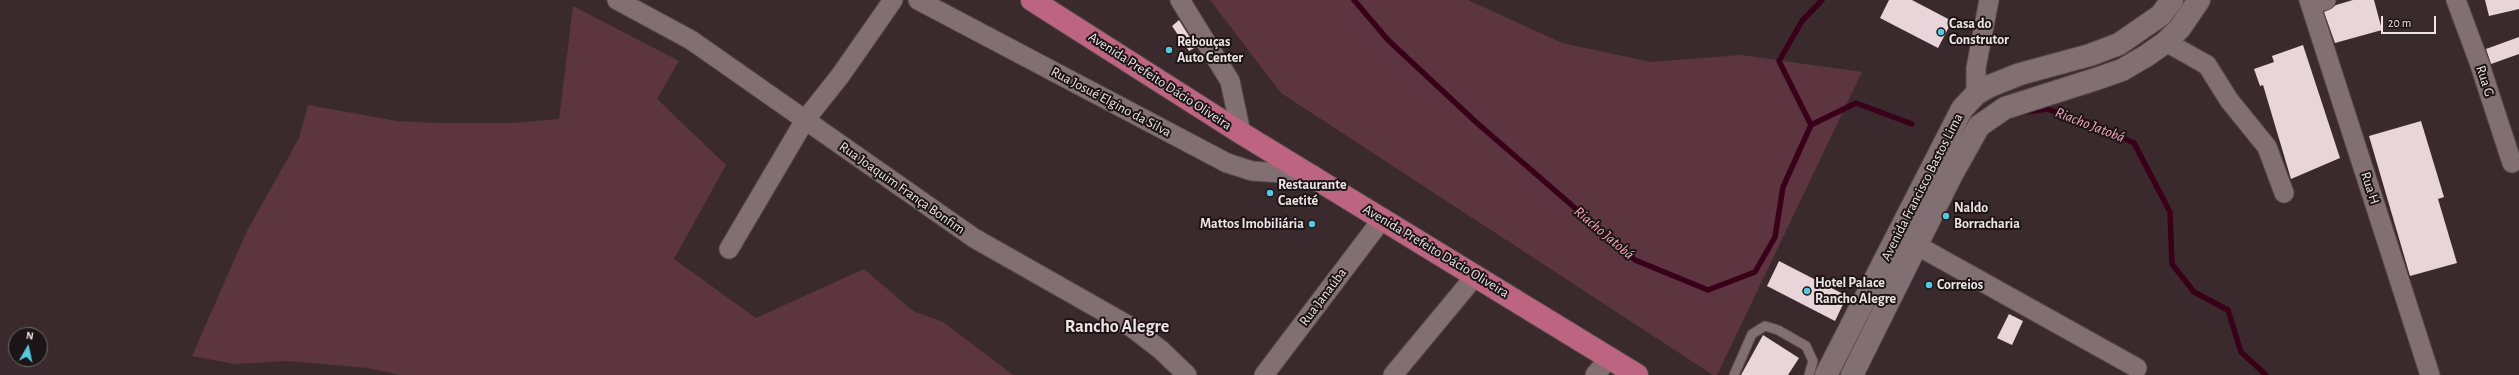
<!DOCTYPE html>
<meta charset="utf-8">
<style>
body{margin:0}
#map{position:relative;width:2519px;height:375px;overflow:hidden;background:#3a2a2e;font-family:"Alegreya Sans",sans-serif}
canvas{display:block}
.north{position:absolute;left:8px;top:327px;width:40px;height:40px;box-sizing:border-box;background:#1c1517;border:1px solid #70676a;border-radius:50%;rotate:9deg;font-size:11px;font-weight:700;line-height:16px;text-align:center;color:#eee3e6}
.north::after{content:'';display:block;margin:auto;width:14px;height:18px;background:#55cadf;clip-path:polygon(50% 0,100% 100%,50% 72%,0 100%)}
.scale{position:absolute;left:2381px;top:16px;width:55px;height:18px;box-sizing:border-box;border:2px solid #eee3e6;border-top:0;padding-left:5px;font-size:12px;line-height:14px;white-space:nowrap;color:#eee3e6;-webkit-text-stroke:3px #1c1517;paint-order:stroke}
</style>
<div id="map">
<canvas width="2519" height="375"></canvas>
<div class="north">N</div>
<div class="scale">20 m</div>
</div>
<script>
const context = document.querySelector('canvas').getContext('2d');
context.lineJoin = 'round';
function fill(path, color) { context.fillStyle = color; context.fill(path, 'evenodd'); }
const toPath = rows => new Path2D(rows.map(r => 'M' + r).join(''));
function strokePath(path, color, width, dash) { context.strokeStyle = color; context.lineWidth = width; context.lineCap = dash ? 'butt' : 'round'; context.setLineDash(dash || []); context.stroke(path); }
function write(font, color, halo, rows, align = 'center') {
  context.font = font + ' "Alegreya Sans",sans-serif'; context.lineWidth = 4; context.setLineDash([]); context.textBaseline = 'middle'; context.strokeStyle = halo; context.fillStyle = color; for (const [text, x, y, turn = 0] of rows) {
    context.save(); context.translate(x, y); context.rotate((+turn || 0) * Math.PI / 180); context.textAlign = isNaN(turn) ? turn : align; if (halo) context.strokeText(text, 0, 0); context.fillText(text, 0, 0); context.restore();
  }
}
fill(toPath([
 [1210,0,1468,0,1562,43,1651,62,1741,55,1862,72,1717,375,1713,375,1281,93],
 [573,6,679,61,657,99,726,165,674,259,756,318,864,269,913,311,943,322,1013,375,401,375,368,368,287,361,234,364,192,356,247,231,299,138,308,105,397,121,437,123,512,123,559,119]
]), '#5c3540');
strokePath(toPath([
 [1354,0,1388,40,1477,123,1635,260,1708,290,1755,272,1775,237,1783,187,1811,125,1856,103,1912,124],
 [2025,112,2047,109,2087,122,2134,143,2170,212,2172,264,2194,292,2228,310,2241,352,2266,375],
 [1811,125,1779,61,1802,21,1822,0]
]), '#390119', 5.5);
fill(toPath([
 [1889,0,1912,0,1952,21,1938,48,1880,18],
 [2353,0,2374,0,2382,30,2335,43,2324,12,2336,5],
 [2485,0,2519,0,2519,9,2489,16],
 [1179,20,1196,47,1189,51,1172,26],
 [2519,37,2519,54,2491,64,2486,49],
 [2303,45,2340,158,2291,179,2263,85,2260,86,2254,69,2274,62,2272,56],
 [2421,121,2444,197,2438,199,2457,263,2410,276,2369,136],
 [1779,261,1847,296,1835,321,1767,286],
 [2009,314,2023,321,2012,345,1997,338],
 [1763,335,1799,358,1788,375,1741,375]
]), '#e9d4d9');
const service = toPath([
 [1734,375,1752,334,1765,326,1778,330,1806,346,1813,361,1809,375]
]);
const minor = toPath([
 [617,0,691,40,974,238,1131,327,1161,350,1187,375],
 [918,0,1227,163,1252,171,1313,175],
 [1180,0,1230,81,1241,133],
 [2309,0,2430,375],
 [2456,0,2479,62,2512,163],
 [2311,4,2326,0],
 [2166,42,2207,65,2229,100,2267,147,2284,193],
 [1976,94,1976,68,1989,0],
 [1918,246,2137,368],
 [729,249,805,120,840,76,893,0],
 [1264,375,1383,218],
 [1393,375,1476,275],
 [1595,375,1609,358]
]);
const tertiary = toPath([
 [1826,375,1962,109,1976,94,1990,86,2020,74,2090,55,2119,44,2161,15,2172,0],
 [1852,375,1952,174,1979,126,2005,108,2096,79,2122,70,2146,56,2166,42,2180,28,2199,0]
]);
const primary = toPath([
 [1032,0,1241,133,1637,375]
]);
strokePath(service, '#56494d', 11);
strokePath(minor, '#56494d', 21);
strokePath(tertiary, '#56494d', 24);
strokePath(primary, '#56494d', 24);
strokePath(service, '#826f74', 9);
strokePath(minor, '#826f74', 19);
strokePath(tertiary, '#826f74', 22);
strokePath(primary, '#bc6482', 22);
for (const [x, y, r, color] of [
 [1941,32,4,"#55cadf"],
 [1169,50,4,"#55cadf"],
 [1270,193,4,"#55cadf"],
 [1946,216,4,"#55cadf"],
 [1312,224,4,"#55cadf"],
 [1929,285,4,"#55cadf"],
 [1807,291,4,"#55cadf"]
]) { const dot = new Path2D(); dot.arc(x, y, r, 0, 2 * Math.PI); context.fillStyle = color; context.fill(dot); strokePath(dot, '#1c1517', 1.5); }
write('bold 14px', '#eee3e6', '#1c1517', [
 ["Casa do",1949,24],
 ["Construtor",1949,40],
 ["Rebouças",1177,42],
 ["Auto Center",1177,58],
 ["Restaurante",1278,185],
 ["Caetité",1278,201],
 ["Naldo",1954,208],
 ["Borracharia",1954,224],
 ["Mattos Imobiliária",1304,224,"right"],
 ["Hotel Palace",1815,283],
 ["Rancho Alegre",1815,299],
 ["Correios",1937,285]
], 'left');
write('14px', '#eee3e6', '#1c1517', [
 ["Avenida Prefeito Dácio Oliveira",1160,81,33],
 ["Rua G",2485,81,72],
 ["Rua Josué Elgino da Silva",1111,102,28],
 ["Avenida Francisco Bastos Lima",1922,187,-63],
 ["Rua Joaquim França Bonfim",902,188,35],
 ["Rua H",2370,188,72],
 ["Avenida Prefeito Dácio Oliveira",1436,251,31],
 ["Rua Janaúba",1323,297,-53]
]);
write('italic 15px', '#f7a9bf', '#1c1517', [
 ["Riacho Jatobá",2090,125,21],
 ["Riacho Jatobá",1604,233,40]
]);
write('bold 18px', '#eee3e6', '#1c1517', [
 ["Rancho Alegre",1117,327]
]);
</script>
